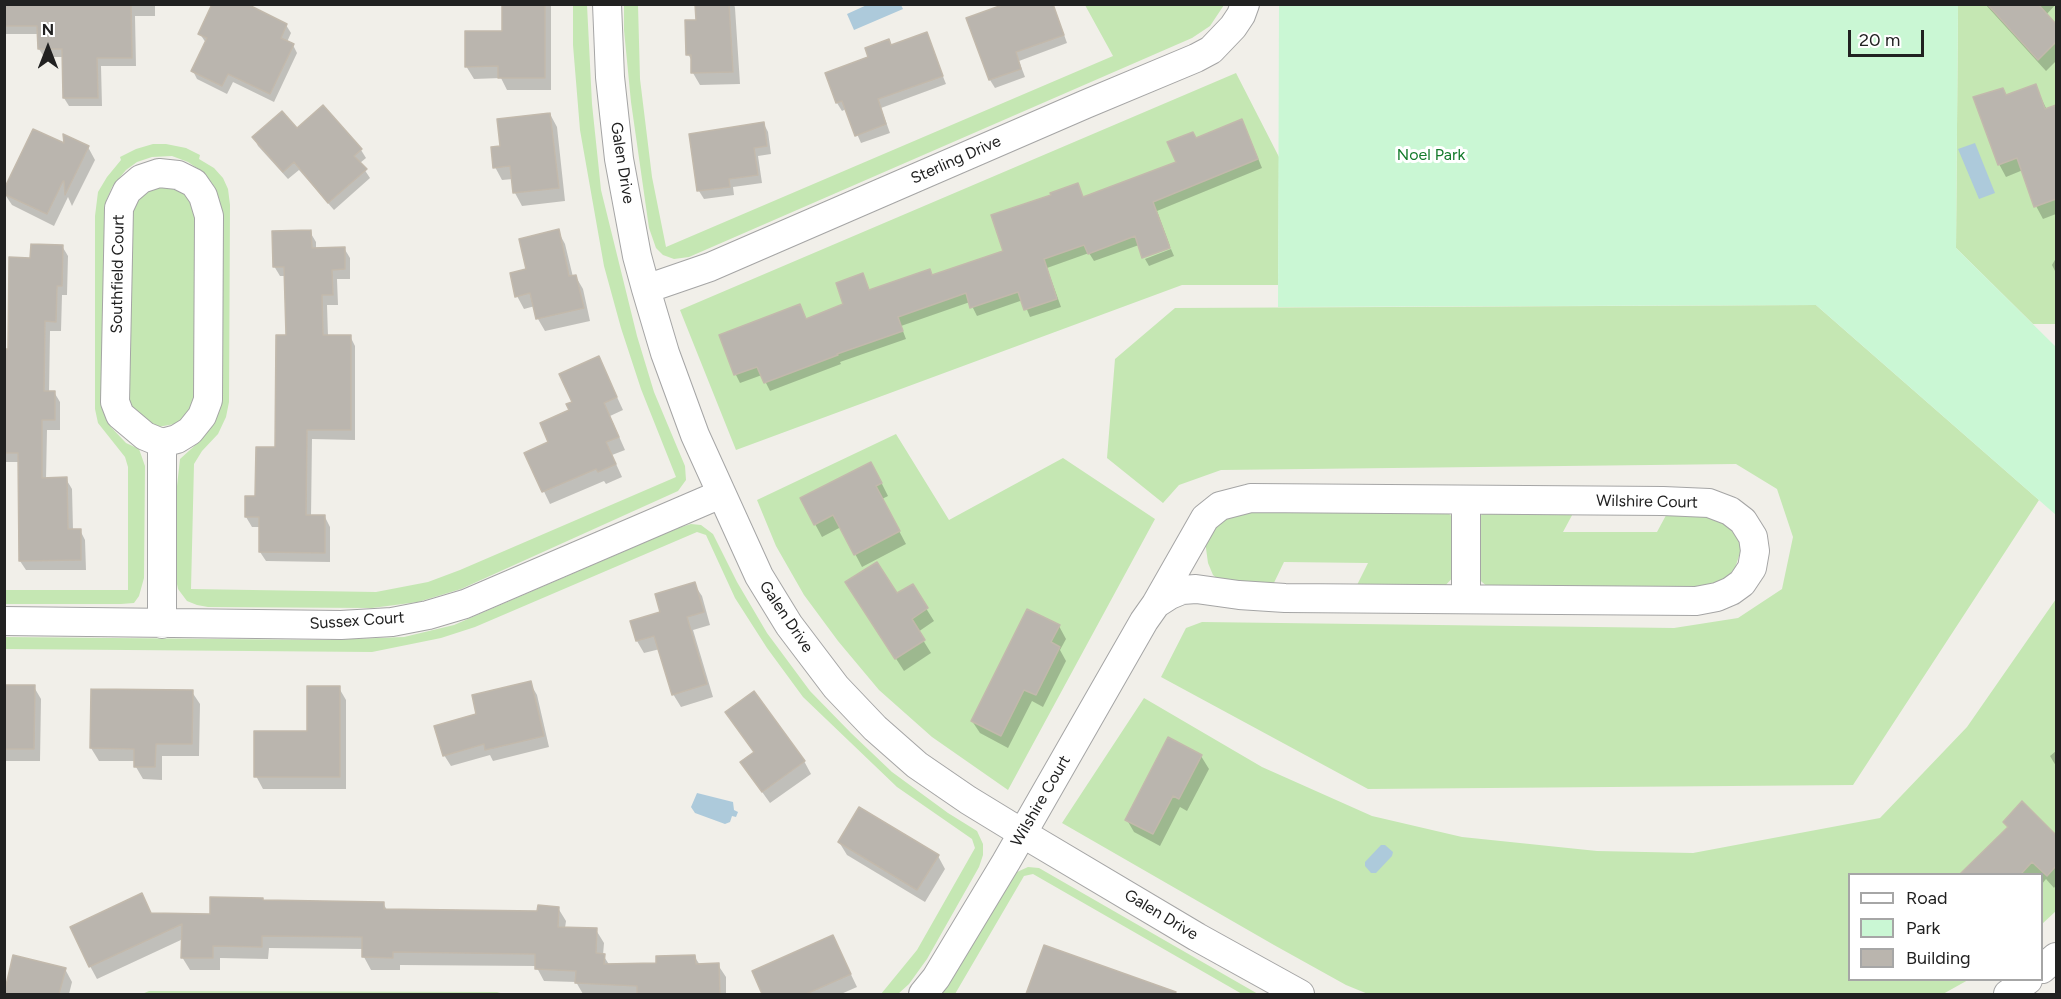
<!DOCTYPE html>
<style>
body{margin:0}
#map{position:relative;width:2061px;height:999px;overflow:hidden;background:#f1efe9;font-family:Figtree,sans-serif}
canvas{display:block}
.frame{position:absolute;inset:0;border:6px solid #212121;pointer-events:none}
.legend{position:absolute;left:1848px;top:873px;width:195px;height:108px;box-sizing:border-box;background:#fff;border:2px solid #a6a6a6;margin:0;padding:8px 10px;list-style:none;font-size:18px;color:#212121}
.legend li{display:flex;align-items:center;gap:12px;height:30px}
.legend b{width:30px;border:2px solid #a6a6a6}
.north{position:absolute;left:18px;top:18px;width:60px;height:60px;-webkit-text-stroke:4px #fff;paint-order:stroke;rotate:0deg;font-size:16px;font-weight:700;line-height:24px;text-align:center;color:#212121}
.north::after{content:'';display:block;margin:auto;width:21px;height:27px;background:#212121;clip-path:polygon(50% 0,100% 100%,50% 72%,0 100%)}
.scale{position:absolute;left:1848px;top:30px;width:76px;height:27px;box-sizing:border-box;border:3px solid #212121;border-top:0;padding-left:8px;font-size:18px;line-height:21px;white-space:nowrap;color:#212121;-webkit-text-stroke:4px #fff;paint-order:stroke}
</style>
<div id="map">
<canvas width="2061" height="999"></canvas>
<div class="frame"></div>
<ul class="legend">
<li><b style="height:8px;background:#fff"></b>Road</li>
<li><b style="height:16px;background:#caf7d4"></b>Park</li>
<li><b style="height:16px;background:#bab5ae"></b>Building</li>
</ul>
<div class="north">N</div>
<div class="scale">20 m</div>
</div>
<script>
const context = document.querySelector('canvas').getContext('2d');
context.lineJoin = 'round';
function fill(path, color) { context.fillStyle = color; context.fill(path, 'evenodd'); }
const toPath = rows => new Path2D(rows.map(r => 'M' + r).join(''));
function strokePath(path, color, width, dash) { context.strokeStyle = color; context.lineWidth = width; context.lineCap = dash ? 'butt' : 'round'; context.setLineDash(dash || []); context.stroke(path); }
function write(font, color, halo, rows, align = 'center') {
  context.font = font + ' Figtree,sans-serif'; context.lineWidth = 6; context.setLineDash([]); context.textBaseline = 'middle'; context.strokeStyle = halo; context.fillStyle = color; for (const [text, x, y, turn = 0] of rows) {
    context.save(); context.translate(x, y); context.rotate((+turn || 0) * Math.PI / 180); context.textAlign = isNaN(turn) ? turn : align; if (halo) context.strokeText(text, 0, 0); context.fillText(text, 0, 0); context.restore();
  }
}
fill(toPath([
 [573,5,587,5,592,104,601,190,637,336,654,392,685,466,686,480,678,491,461,589,418,602,372,608,208,607,197,605,187,601,178,589,176,579,177,486,180,459,201,440,214,422,220,221,214,186,204,173,188,162,172,156,152,157,137,162,126,170,112,187,106,201,102,400,110,426,126,443,139,449,145,466,144,578,139,596,134,603,121,604,5,604,4,590,128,590,128,467,125,457,98,423,95,409,95,216,98,192,107,177,121,160,120,157,136,149,153,144,166,144,186,148,200,155,199,159,214,168,223,178,228,189,230,205,229,402,226,417,218,434,202,451,194,464,191,589,376,592,428,582,460,570,676,477,641,389,621,328,604,266,580,130,573,45],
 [624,5,638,5,640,79,652,177,666,247,1113,56,1085,5,1224,5,1210,26,1192,38,689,257,674,259,663,255,656,248,649,228,631,102,624,30],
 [1958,5,2056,5,2056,324,2033,324,1956,248],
 [1236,73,1279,157,1278,285,1182,285,736,450,680,310],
 [156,186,174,189,187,195,197,210,194,408,180,423,158,427,137,418,127,395,128,217,134,199],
 [1816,305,2039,500,1853,785,1368,789,1161,677,1186,628,1202,622,1674,628,1738,618,1782,589,1793,537,1777,489,1736,464,1221,470,1179,485,1163,503,1107,458,1115,359,1175,308],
 [896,434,949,520,1063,458,1155,519,1008,790,932,737,879,690,838,641,804,595,776,546,757,500],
 [1439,505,1457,521,1458,572,1442,589,1355,589,1368,563,1284,562,1271,589,1222,583,1213,575,1208,563,1205,541,1208,532,1236,508],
 [1491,506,1577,506,1563,532,1657,532,1671,506,1728,522,1740,540,1740,553,1735,568,1725,580,1712,586,1694,589,1490,589,1474,575,1474,522],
 [691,524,701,525,713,534,737,582,767,633,810,691,851,733,892,772,948,813,977,831,983,844,983,855,979,867,927,959,909,984,898,994,881,994,917,950,975,848,972,839,897,787,803,697,767,648,735,598,706,535,697,532,475,627,441,638,372,652,5,649,5,637,326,640,404,637,454,625,678,528],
 [2056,599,2056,911,2042,924,2042,874,1850,874,1850,980,1968,980,1943,994,1368,994,1346,985,1274,945,1062,823,1144,698,1262,767,1372,816,1462,837,1597,851,1693,853,1880,818,1967,727],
 [1028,867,1039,868,1258,994,1242,994,1033,874,1024,876,955,994,941,994,1017,872],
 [149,991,497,992,504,994,142,994]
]), '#c5e7b3');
fill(toPath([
 [1279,5,1958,5,1956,248,2056,347,2056,515,1816,305,1278,307]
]), '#caf7d4');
fill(toPath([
 [869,4,901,5,903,9,854,30,847,14],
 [1975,143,1995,193,1979,199,1958,149],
 [697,793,733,802,734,810,738,812,736,817,732,816,730,822,725,824,695,813,691,807],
 [1381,845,1385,845,1393,852,1392,856,1376,873,1371,873,1365,866,1365,862]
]), '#adcadb');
fill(toPath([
 [4,4,155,4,155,16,135,16,136,66,101,66,102,106,69,106,64,98,63,57,44,57,39,49,39,34,6,34],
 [503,4,551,4,551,90,507,90,501,78,474,79,466,66,504,33],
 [697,4,734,4,735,8,740,84,700,85,693,73,693,63,688,54,697,21],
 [1053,4,1067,43,1019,61,1025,77,995,88,990,80],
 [1985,4,2056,4,2046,15,2056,26,2056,61,2046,71],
 [286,25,291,33,287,42,293,45,297,53,274,102,233,82,227,94,197,79,193,71,206,43,200,34],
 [926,34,946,84,881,108,890,133,861,143,846,109,842,111,837,103,891,46],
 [2035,86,2047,110,2056,107,2056,214,2043,219,2036,206,2023,170,2006,177,1999,164,2006,97],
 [550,114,557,127,565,201,522,206,515,193,513,179,502,180,495,167],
 [764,124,768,132,771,154,758,156,762,183,733,187,734,195,704,199,699,191,691,135],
 [1246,129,1262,168,1157,211,1170,246,1143,256,1139,245,1094,261,1089,253,1047,268,1061,307,1030,317,1023,300,977,316,970,302,901,326,906,339,840,362,841,364,770,391,762,375,740,383,736,375,721,336,800,306,807,320,845,305,862,275,870,291,932,276,1005,251,1053,196,1077,185,1084,198,1178,163,1196,139],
 [297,130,361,150,366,158,360,163,370,178,334,210,299,170,288,179,258,146,254,138],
 [65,146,88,147,95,160,72,206,68,197,54,226,12,205,4,193],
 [558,231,565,244,573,277,576,277,583,289,590,321,545,331,538,319,535,306,524,309,517,296,527,270],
 [310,232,316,242,316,249,344,248,350,258,350,279,337,279,338,305,327,305,328,336,350,336,355,346,355,440,312,439,311,517,325,517,330,527,330,562,266,561,260,552,261,527,252,527,246,517,257,498,276,449,288,336,286,276,280,276,274,266],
 [62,246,68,256,67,295,62,295,61,331,50,331,49,392,54,392,60,402,60,430,47,430,46,479,66,479,72,489,73,530,80,530,85,540,86,570,26,570,20,561,20,462,4,462,4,350,9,350,32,259],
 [1171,249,1174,256,1149,266,1145,259],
 [2056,258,2056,273,2052,265],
 [599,358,623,410,610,416,625,450,612,455,622,477,606,484,604,481,550,504,526,454,550,442,571,411],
 [878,476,888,496,882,499,906,544,862,567,841,527,822,537,815,524],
 [694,584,702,596,710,625,693,630,713,697,681,707,673,694,660,649,644,653,637,641,632,622,662,613],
 [912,586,934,621,918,632,931,653,904,671,855,595,897,595],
 [1059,626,1066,639,1060,650,1066,661,1043,707,1032,701,1008,748,980,733,972,721],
 [530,683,537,695,549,747,493,761,490,755,451,766,444,755,478,715],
 [4,686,34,687,41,699,40,761,4,761],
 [339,688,346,700,346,789,263,789,256,776,308,732],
 [192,692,200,704,199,756,162,756,162,780,143,779,136,767,136,761,99,761,91,748],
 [727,712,804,761,811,774,770,803,750,775,755,753],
 [2056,751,2056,766,2050,756],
 [1201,756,1209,769,1187,811,1180,807,1160,846,1134,832,1127,820],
 [2022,803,2056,838,2056,885,2054,888,2046,879,2042,884,2042,874,1971,874,1968,869,2008,829,2005,822],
 [839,842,938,856,945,869,925,902,847,855],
 [263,902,383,903,387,910,539,912,558,908,566,921,565,928,596,930,604,943,603,955,610,966,658,965,694,956,700,965,718,965,726,977,726,994,583,994,576,982,544,981,536,966,400,965,400,970,371,970,364,957,364,949,269,948,268,959,220,958,220,970,190,970,182,957,183,939,97,979,90,966,151,915,211,916],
 [833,937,857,987,841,994,764,994,754,972],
 [1045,946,1148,992,1147,994,1027,994],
 [14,957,65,969,72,982,69,994,6,994]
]), '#0003');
const building = toPath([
 [4,4,131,4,132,58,97,58,98,98,63,98,62,49,38,49,37,26,4,26,4,4],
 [212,4,247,4,287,24,281,38,294,44,270,94,228,74,222,86,191,71,207,38,198,34,212,4],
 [502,4,545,4,545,78,498,78,498,66,465,67,465,31,502,31,502,4],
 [695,4,729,4,733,72,691,73,691,55,686,55,685,20,696,20,695,4],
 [1005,4,1053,4,1064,35,1016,52,1021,69,989,80,966,18,1005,4],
 [1987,4,2038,4,2056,24,2056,42,2038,60,1987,4],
 [927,32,943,76,878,99,886,124,855,136,842,101,836,103,825,73,868,57,865,48,889,39,891,45,927,32],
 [2036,84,2045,109,2056,105,2056,199,2034,207,2017,158,1998,165,1973,97,2003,88,2006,95,2036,84],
 [323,105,362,149,354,156,367,169,328,203,294,162,283,172,252,137,282,111,297,128,323,105],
 [550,113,559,188,513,193,510,166,493,168,491,147,500,146,497,119,550,113],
 [1242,119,1258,159,1153,202,1170,248,1142,258,1135,236,1088,254,1084,245,1044,259,1057,299,1024,310,1018,292,970,308,966,293,898,317,903,331,837,354,838,355,764,383,757,367,734,375,719,335,800,304,806,319,843,304,836,283,863,273,869,290,930,269,932,275,1003,251,991,215,1051,195,1050,193,1078,183,1083,197,1176,162,1167,142,1193,132,1196,138,1242,119],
 [764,122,767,146,754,148,758,175,729,179,730,187,697,191,689,134,764,122],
 [33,129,64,143,63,134,89,146,65,195,64,181,63,181,47,214,4,194,4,189,33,129],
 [559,229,569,276,576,275,584,308,536,319,530,293,515,297,510,273,526,269,519,239,559,229],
 [311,230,312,248,345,247,345,269,332,270,333,295,322,295,323,335,351,335,351,430,307,430,306,515,325,515,325,553,259,552,259,517,245,517,245,496,255,496,256,447,275,447,276,335,286,335,284,267,273,267,272,231,311,230],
 [31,244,63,245,62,286,57,286,56,322,45,321,44,391,55,391,55,420,42,420,42,478,67,477,68,529,81,529,81,560,19,561,18,453,4,453,4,349,8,349,9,257,30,258,31,244],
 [599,356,617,397,604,403,619,437,606,442,616,464,598,472,596,469,542,492,524,453,548,442,540,423,569,410,566,404,572,402,559,374,599,356],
 [871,462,882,483,876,486,900,531,854,555,833,515,814,525,800,498,871,462],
 [877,562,897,593,913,584,928,608,912,619,925,640,895,659,845,582,877,562],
 [695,582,704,612,687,617,707,684,672,695,654,636,636,641,630,621,660,612,655,594,695,582],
 [1027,609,1060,625,1051,642,1060,647,1036,695,1024,690,1001,736,971,721,1027,609],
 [531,681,544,736,485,750,484,744,443,756,434,726,476,714,472,695,531,681],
 [4,685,35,685,34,749,4,749,4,685],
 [307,686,340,686,340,777,254,777,254,731,307,731,307,686],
 [91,689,193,690,192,744,156,744,155,767,134,767,134,749,90,748,91,689],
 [754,691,805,761,762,792,740,762,754,752,725,712,754,691],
 [1168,737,1202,755,1179,799,1173,796,1153,834,1125,820,1168,737],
 [2022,801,2056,835,2056,866,2047,876,2032,862,2021,874,1960,874,2008,827,2003,822,2022,801],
 [859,807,939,855,917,890,838,842,859,807],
 [142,893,151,913,210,914,210,897,263,898,263,900,384,902,384,909,537,911,538,905,559,907,558,927,597,928,596,953,605,954,604,964,656,963,656,956,695,955,696,964,719,963,720,994,637,994,637,986,575,983,576,971,535,969,535,954,393,952,393,958,362,957,362,937,262,936,262,947,213,946,213,958,181,958,182,924,89,967,70,927,142,893],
 [833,935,851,974,806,994,762,994,752,971,833,935],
 [1044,945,1176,992,1175,994,1026,994,1044,945],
 [13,955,66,968,59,994,4,994,13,955]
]);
fill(building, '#bab5ae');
strokePath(building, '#c2b9ac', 1.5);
const minor = toPath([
 [607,4,610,77,619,159,637,256,646,289,665,353,695,435,759,576,789,625,836,687,875,728,917,765,968,800,1022,833,1197,937,1300,994],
 [159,173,178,175,194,183,203,196,209,216,208,400,202,416,190,431,177,439,162,443,145,436,120,415,115,402,119,208,127,191,141,179,159,173],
 [646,289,710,267,1086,104,1196,58,1211,50,1233,27,1241,15,1245,4],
 [162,443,162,624],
 [1251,498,1663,501,1709,503,1730,511,1743,521,1753,537,1755,551,1752,568,1742,583,1731,591,1717,597,1696,601,1285,598,1239,595,1196,589,1182,590,1170,595,1156,604,1205,518,1220,506,1251,498],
 [1466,500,1466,599],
 [4,621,341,625,392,622,428,615,465,604,721,494],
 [2042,969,2056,957],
 [923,994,936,978,1006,862,1144,621,1156,604],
 [2008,994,2028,980]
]);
strokePath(minor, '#a5a5a5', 30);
strokePath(minor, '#fff', 28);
write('16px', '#147b2b', '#fff', [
 ["Noel Park",1431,155]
]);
write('16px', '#212121', '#fff', [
 ["Sterling Drive",956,160,-24],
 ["Galen Drive",622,163,81],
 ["Southfield Court",118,274,-89],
 ["Wilshire Court",1647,502,1],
 ["Galen Drive",786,617,56],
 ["Sussex Court",357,621,-4],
 ["Wilshire Court",1041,801,-60],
 ["Galen Drive",1161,915,31]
]);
</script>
